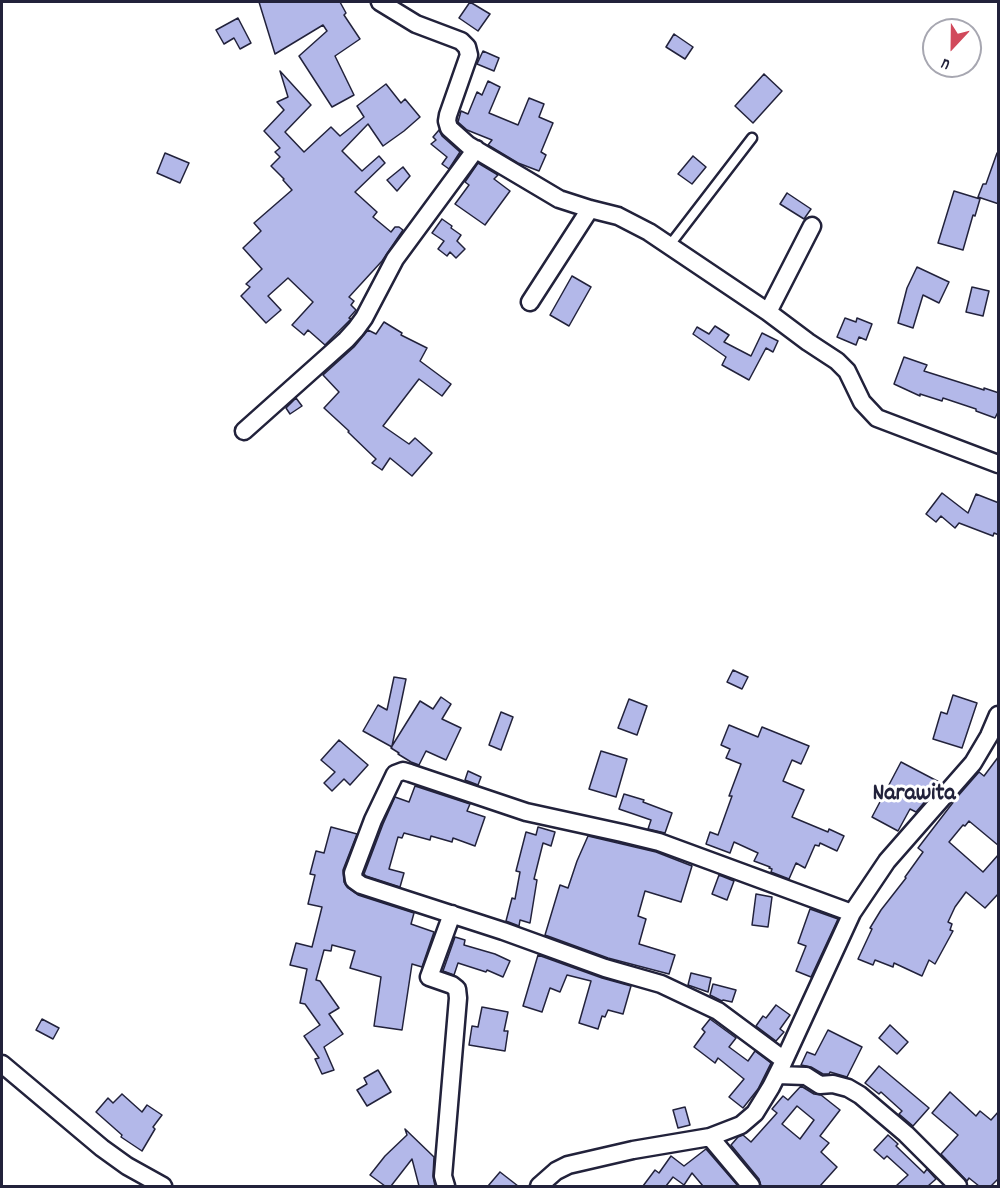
<!DOCTYPE html>
<style>
body{margin:0}
#map{position:relative;width:1000px;height:1188px;overflow:hidden;background:#fff;font-family:Dekko,sans-serif}
canvas{display:block}
.frame{position:absolute;inset:0;border:3px solid #22223b;pointer-events:none}
.north{position:absolute;left:922px;top:18px;width:60px;height:60px;box-sizing:border-box;background:#fff;border:2px solid #a7a7b1;border-radius:50%;rotate:202deg;font-size:16px;font-weight:700;line-height:24px;text-align:center;color:#22223b}
.north::after{content:'';display:block;margin:auto;width:21px;height:27px;background:#d1495b;clip-path:polygon(50% 0,100% 100%,50% 72%,0 100%)}
</style>
<div id="map">
<canvas width="1000" height="1188"></canvas>
<div class="frame"></div>
<div class="north">U</div>
</div>
<script>
const context = document.querySelector('canvas').getContext('2d');
context.lineJoin = 'round';
function fill(path, color) { context.fillStyle = color; context.fill(path, 'evenodd'); }
const toPath = rows => new Path2D(rows.map(r => 'M' + r).join(''));
function strokePath(path, color, width, dash) { context.strokeStyle = color; context.lineWidth = width; context.lineCap = dash ? 'butt' : 'round'; context.setLineDash(dash || []); context.stroke(path); }
function write(font, color, halo, rows, align = 'center') {
  context.font = font + ' Dekko,sans-serif'; context.lineWidth = 6; context.setLineDash([]); context.textBaseline = 'middle'; context.strokeStyle = halo; context.fillStyle = color; for (const [text, x, y, turn = 0] of rows) {
    context.save(); context.translate(x, y); context.rotate((+turn || 0) * Math.PI / 180); context.textAlign = isNaN(turn) ? turn : align; if (halo) context.strokeText(text, 0, 0); context.fillText(text, 0, 0); context.restore();
  }
}
const building = toPath([
 [259,2,340,2,346,13,344,15,360,39,335,56,354,95,332,107,299,56,327,31,323,25,275,54,259,2],
 [470,2,490,14,478,31,459,18,470,2],
 [238,18,251,43,240,49,234,38,224,44,216,30,238,18],
 [674,34,693,47,685,59,666,47,674,34],
 [483,51,499,58,494,71,477,64,483,51],
 [280,71,311,105,285,132,304,152,331,127,340,136,364,117,357,106,386,84,401,103,405,99,420,117,404,131,383,146,368,124,342,151,362,171,379,156,385,163,355,192,377,212,373,217,391,232,395,227,399,227,403,230,382,261,349,297,354,301,351,305,356,310,349,318,351,319,325,345,308,330,304,335,292,325,313,302,288,278,268,296,281,310,266,323,241,296,250,287,246,284,262,269,243,248,261,231,254,223,292,190,283,180,284,179,271,166,280,157,275,152,280,148,264,131,284,110,277,102,288,97,280,71],
 [764,74,782,91,753,123,735,106,764,74],
 [488,81,500,87,489,113,518,125,529,98,544,104,539,117,553,123,541,152,546,155,539,171,518,163,488,145,492,140,467,130,458,122,461,111,468,114,477,92,482,95,488,81],
 [439,130,442,136,460,152,449,169,442,164,447,157,431,144,436,140,433,137,439,130],
 [165,153,189,163,180,183,157,173,165,153],
 [997,153,999,154,999,204,978,197,983,184,986,184,997,153],
 [693,156,706,167,692,184,678,174,693,156],
 [478,163,498,175,494,179,510,191,485,225,455,204,469,185,465,182,478,163],
 [403,167,410,176,397,191,387,180,403,167],
 [954,191,980,199,975,216,973,215,963,250,938,243,954,191],
 [787,193,811,209,804,219,780,204,787,193],
 [442,219,452,226,451,228,461,235,457,241,465,249,456,258,450,252,447,256,438,249,444,241,432,233,442,219],
 [917,267,949,282,939,303,923,295,913,328,898,323,907,288,917,267],
 [572,276,591,287,569,326,550,315,572,276],
 [972,287,989,291,983,316,966,312,972,287],
 [845,318,856,322,857,318,872,324,866,340,859,337,856,345,837,337,845,318],
 [384,322,402,333,401,335,427,348,420,361,451,384,442,396,419,379,383,426,409,444,415,438,432,453,412,476,390,458,382,470,372,463,376,459,348,432,349,431,324,408,339,392,323,375,354,347,368,330,376,334,384,322],
 [715,326,729,335,724,342,751,356,762,333,778,341,773,352,766,348,749,380,722,365,726,357,693,334,697,327,709,334,715,326],
 [904,357,927,365,924,371,984,390,984,388,999,393,999,410,995,418,976,411,976,409,943,398,942,401,920,394,920,396,894,384,904,357],
 [296,398,302,406,290,414,286,408,296,398],
 [942,493,968,513,976,494,999,503,999,535,994,533,993,536,959,523,955,528,941,516,936,522,926,514,942,493],
 [733,670,748,677,742,689,727,682,733,670],
 [394,677,406,679,392,746,420,701,433,709,441,697,451,704,442,719,461,728,446,760,426,751,419,765,411,762,398,754,399,753,391,748,392,747,363,731,378,705,387,710,394,677],
 [953,695,977,703,962,748,933,739,941,712,947,714,953,695],
 [629,699,647,706,637,735,618,728,629,699],
 [501,712,513,717,501,750,489,745,501,712],
 [729,725,758,737,762,727,809,746,801,764,792,760,783,781,804,790,792,817,828,832,829,829,844,836,837,851,820,843,819,846,815,845,805,868,796,863,789,879,771,872,772,869,769,868,770,867,754,861,758,853,734,842,730,853,706,844,710,832,718,835,732,796,729,796,741,764,726,758,730,749,721,745,729,725],
 [339,740,368,765,350,785,344,779,332,791,324,783,335,772,321,760,339,740],
 [601,751,627,759,616,797,589,789,601,751],
 [999,756,999,846,969,821,965,826,963,825,949,842,983,872,999,854,999,893,985,908,966,892,955,907,948,922,952,924,950,930,953,931,935,964,929,960,922,976,894,963,893,967,875,960,873,965,858,959,872,929,870,928,881,910,906,878,905,877,923,852,918,848,958,796,979,772,984,776,999,756],
 [901,762,941,783,916,812,910,809,898,831,872,817,901,762],
 [468,771,481,777,478,785,465,780,468,771],
 [415,786,470,804,467,811,485,817,475,846,453,838,452,842,431,836,430,840,404,833,402,838,398,837,389,869,404,873,400,887,366,876,364,874,383,824,395,797,409,802,415,786],
 [624,794,644,800,643,802,672,813,665,833,648,829,651,820,619,809,624,794],
 [331,827,357,834,343,870,344,882,348,888,358,895,414,913,411,924,434,932,422,967,412,964,402,1030,374,1026,381,977,350,968,355,951,332,945,331,951,324,950,316,980,320,981,339,1008,329,1014,343,1034,324,1047,334,1070,322,1074,315,1059,319,1058,304,1036,320,1025,305,1004,300,1003,307,969,290,965,296,943,312,947,322,907,308,904,315,875,310,874,316,851,324,853,331,827],
 [538,827,555,832,551,846,543,843,534,879,537,880,530,923,520,920,519,926,506,921,512,898,515,899,520,872,516,871,526,832,536,835,538,827],
 [588,836,656,852,692,866,681,902,645,891,638,916,646,919,639,944,675,955,669,974,608,958,545,935,560,885,568,888,577,861,588,836],
 [719,875,734,881,727,900,712,894,719,875],
 [756,894,772,897,768,927,752,925,756,894],
 [810,909,838,919,811,977,796,971,806,946,798,943,810,909],
 [455,937,465,940,464,945,495,954,510,961,503,977,487,970,486,972,458,963,454,975,443,971,455,937],
 [538,955,602,978,631,986,623,1014,608,1010,605,1017,602,1016,598,1029,579,1023,591,981,567,975,560,992,550,988,542,1012,523,1006,538,955],
 [691,973,711,978,708,992,688,985,691,973],
 [713,984,736,990,732,1002,723,1000,722,1001,710,995,713,984],
 [776,1005,790,1015,780,1029,784,1032,776,1041,756,1026,763,1016,766,1018,776,1005],
 [482,1007,508,1012,504,1031,508,1031,505,1051,469,1045,472,1026,478,1027,482,1007],
 [42,1019,59,1028,53,1039,36,1030,42,1019],
 [710,1019,736,1038,729,1047,748,1061,755,1051,771,1063,758,1089,743,1108,729,1097,744,1079,718,1058,715,1063,694,1047,705,1032,702,1029,710,1019],
 [890,1025,908,1042,897,1054,879,1038,890,1025],
 [828,1030,862,1047,847,1077,830,1072,829,1074,823,1074,811,1067,801,1065,807,1052,815,1055,828,1030],
 [879,1066,929,1108,913,1126,899,1114,902,1111,881,1092,879,1094,865,1083,879,1066],
 [378,1070,391,1092,367,1106,357,1090,367,1084,364,1078,378,1070],
 [801,1086,814,1094,821,1095,840,1110,820,1136,829,1143,821,1152,837,1167,820,1186,761,1186,759,1179,731,1145,738,1137,743,1135,751,1142,777,1113,772,1109,783,1096,788,1100,801,1086],
 [797,1106,814,1120,800,1139,782,1124,797,1106],
 [950,1092,976,1116,980,1111,991,1120,999,1111,999,1178,991,1186,979,1186,969,1178,967,1181,941,1154,958,1135,932,1113,950,1092],
 [122,1094,142,1112,147,1105,162,1115,153,1127,155,1129,142,1151,121,1137,122,1135,96,1112,108,1098,113,1103,122,1094],
 [685,1107,690,1125,678,1128,673,1110,685,1107],
 [405,1129,434,1157,433,1176,435,1186,419,1186,412,1159,391,1186,385,1186,370,1175,385,1156,407,1135,405,1129],
 [888,1135,898,1144,896,1146,924,1173,927,1169,936,1179,928,1186,896,1186,908,1175,887,1156,884,1159,874,1150,888,1135],
 [706,1149,738,1186,703,1186,692,1173,684,1185,673,1177,666,1186,643,1186,655,1170,659,1173,671,1156,684,1166,706,1149],
 [500,1172,518,1186,488,1186,500,1172]
]);
fill(building, '#b3b8e9');
strokePath(building, '#22223b', 1.5);
const lane = toPath([
 [669,246,752,138]
]);
const street = toPath([
 [380,2,416,24,461,41,467,47,469,55,448,115,447,121,449,128,468,145,559,199,590,209,618,216,649,232,768,312,808,342,837,361,847,371,862,402,877,418,998,464],
 [530,302,590,209],
 [768,312,812,226],
 [244,431,346,340,356,329,364,318,395,259,476,149],
 [784,1060,718,1011,661,984,605,968,503,931,361,885,354,880,353,873,373,820,395,774,403,771,410,773,526,812,622,833,659,842,852,913],
 [2,1064,102,1148,127,1166,163,1186],
 [777,1075,806,1076,820,1085,833,1084,848,1088,860,1095,906,1134,958,1186],
 [710,1137,751,1186],
 [446,1186,443,1176,458,998,457,989,452,985,429,977,452,914],
 [539,1186,556,1171,568,1165,633,1150,710,1137,741,1125,755,1113,771,1087,782,1065,852,913,887,861,973,763,989,736,998,715]
]);
strokePath(lane, '#22223b', 13);
strokePath(street, '#22223b', 21);
strokePath(lane, '#fff', 8);
strokePath(street, '#fff', 16);
write('bold 24px', '#22223b', '#fff', [
 ["Narawita",914,796]
]);
</script>
